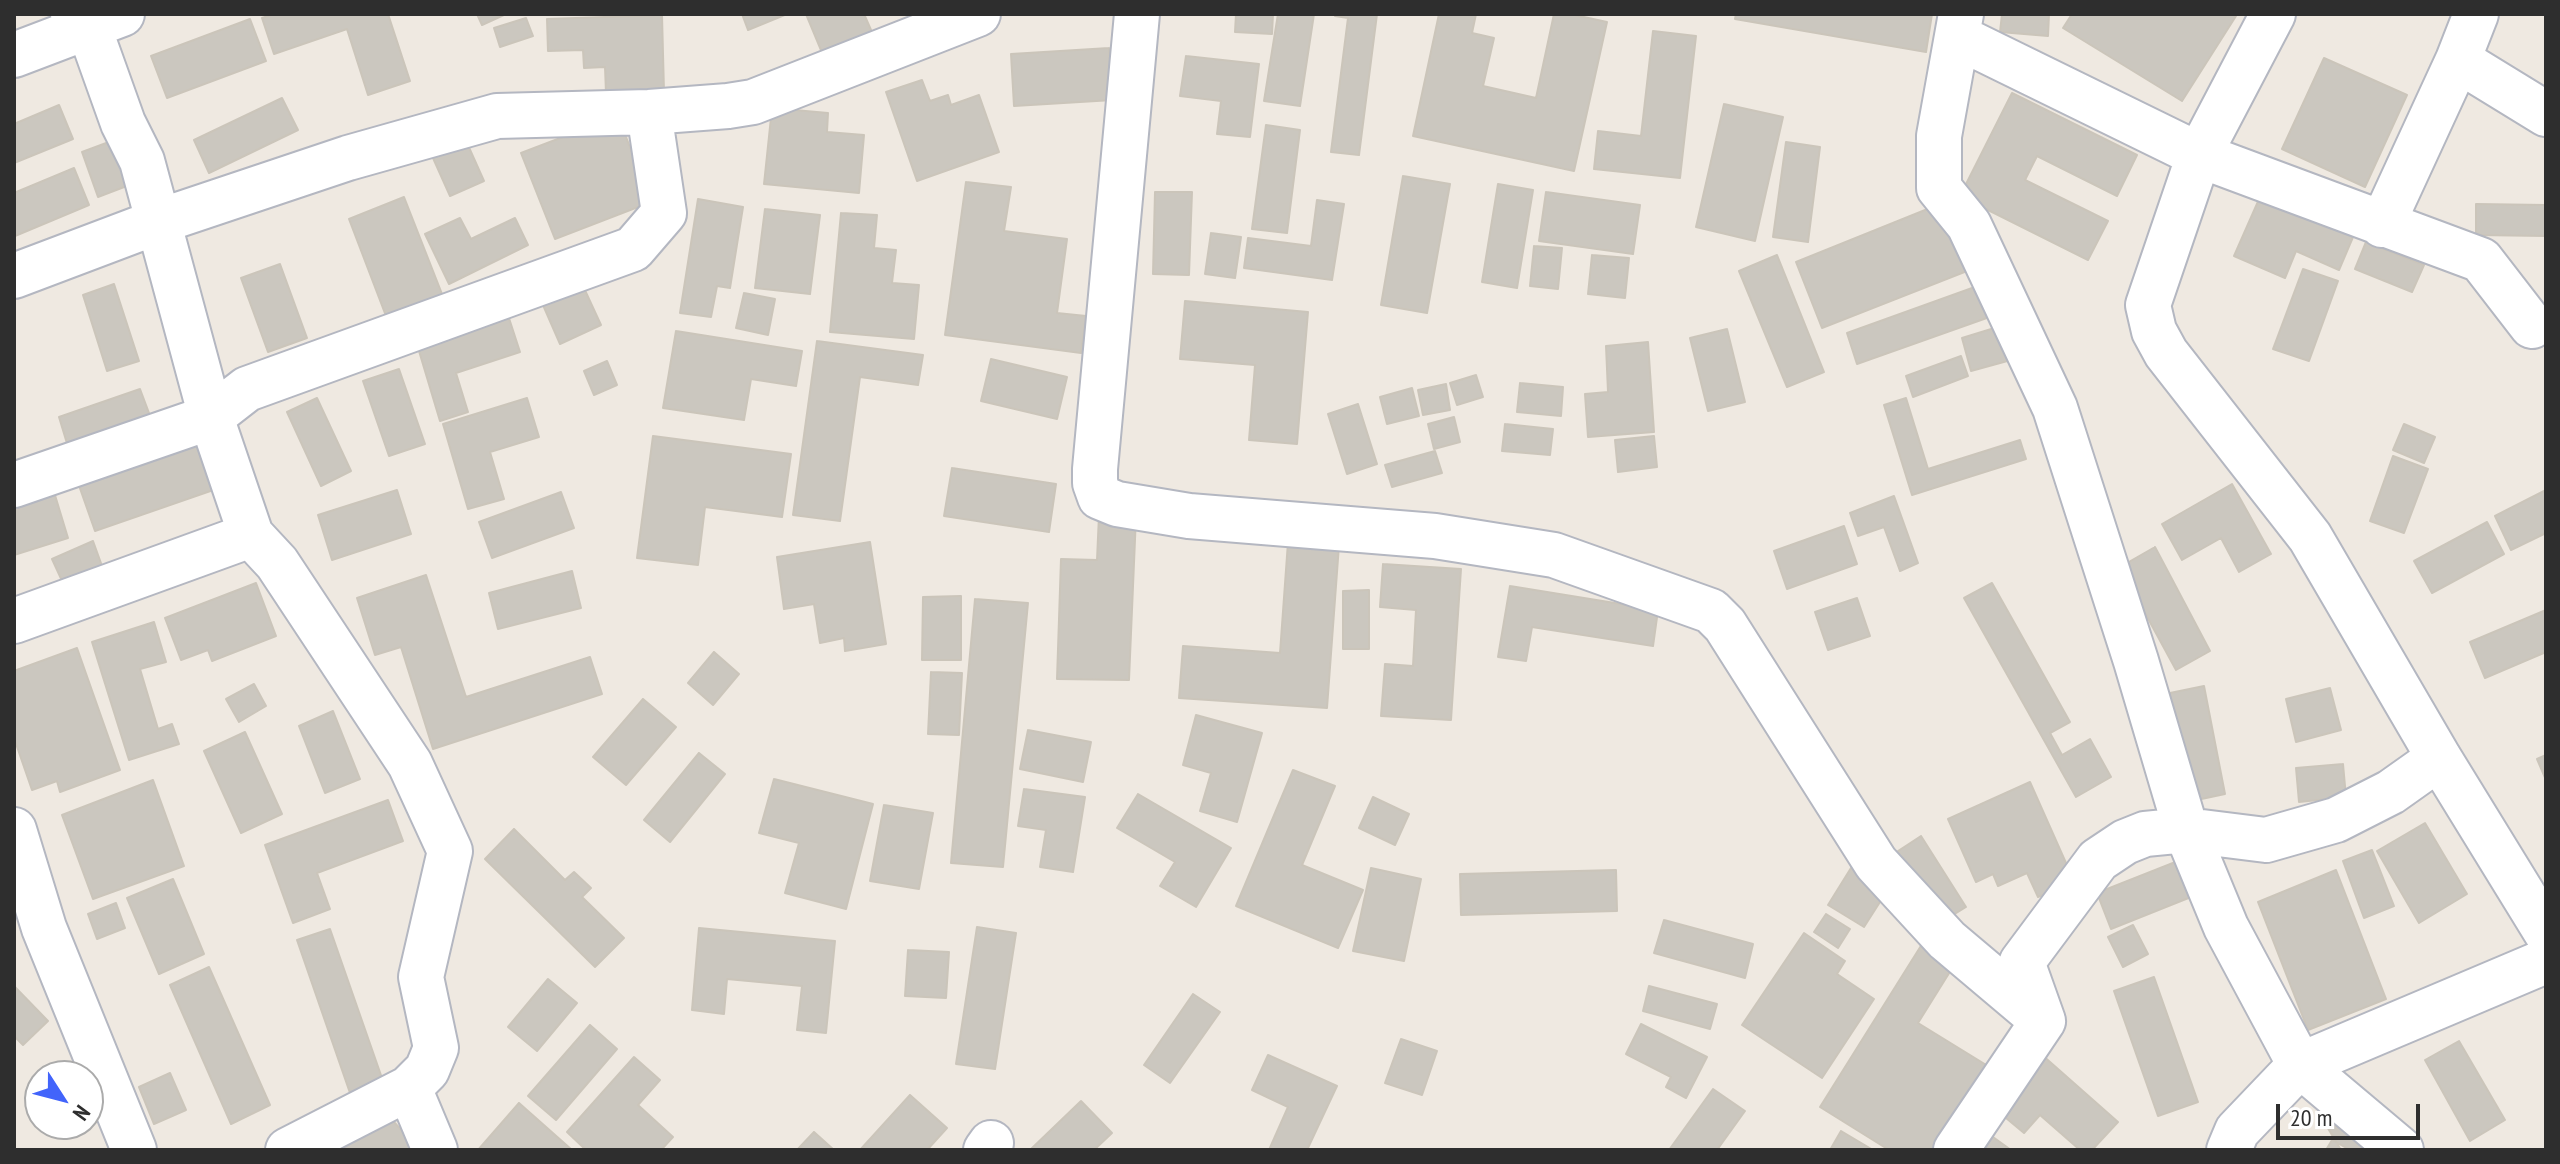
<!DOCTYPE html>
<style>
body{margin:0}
#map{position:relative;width:2560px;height:1164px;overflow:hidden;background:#efe9e1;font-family:"PT Sans Narrow",sans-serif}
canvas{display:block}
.frame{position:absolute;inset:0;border:16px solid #2e2e2e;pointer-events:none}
.north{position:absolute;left:24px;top:1060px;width:80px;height:80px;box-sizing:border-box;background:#fff;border:2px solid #ababab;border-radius:50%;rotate:126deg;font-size:22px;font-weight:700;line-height:32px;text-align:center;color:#2e2e2e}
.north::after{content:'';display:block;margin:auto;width:28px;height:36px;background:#4264fb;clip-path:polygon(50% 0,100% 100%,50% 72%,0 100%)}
.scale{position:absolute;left:2276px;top:1104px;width:144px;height:36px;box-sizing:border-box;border:4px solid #2e2e2e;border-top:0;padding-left:10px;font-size:24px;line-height:28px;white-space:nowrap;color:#2e2e2e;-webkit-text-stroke:6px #fff;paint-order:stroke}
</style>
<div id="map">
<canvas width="2560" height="1164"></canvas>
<div class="frame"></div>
<div class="north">N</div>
<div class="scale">20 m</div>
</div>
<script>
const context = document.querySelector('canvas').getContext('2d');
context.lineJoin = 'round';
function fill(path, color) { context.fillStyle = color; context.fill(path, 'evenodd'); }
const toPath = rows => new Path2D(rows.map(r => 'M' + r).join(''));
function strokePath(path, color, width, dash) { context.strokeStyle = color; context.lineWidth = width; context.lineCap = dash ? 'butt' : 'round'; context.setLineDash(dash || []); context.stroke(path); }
const building = toPath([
 [274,14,388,14,410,81,368,95,347,29,274,54,262,18,274,14],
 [477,14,506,14,482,25,477,14],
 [742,14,787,14,748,30,742,14],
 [806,14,864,14,878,46,828,67,806,14],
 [1236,14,1273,14,1272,34,1235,32,1236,14],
 [1278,14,1314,14,1300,106,1264,101,1278,14],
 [1335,14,1377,14,1359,155,1331,152,1348,18,1335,16,1335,14],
 [1439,14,1476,14,1472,33,1494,38,1483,86,1536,98,1554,14,1570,14,1607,22,1574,171,1413,136,1439,14],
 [1736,14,1932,14,1926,52,1735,19,1736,14],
 [2002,14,2049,14,2048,36,2000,32,2002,14],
 [2072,14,2233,14,2236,16,2182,101,2063,28,2072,14],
 [662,15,664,92,606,93,605,67,584,68,583,50,548,51,547,19,662,15],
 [526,18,533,36,500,47,494,28,526,18],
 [250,19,266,61,167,98,151,56,250,19],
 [1653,31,1696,36,1680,178,1594,169,1598,131,1641,136,1653,31],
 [1109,48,1113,100,1014,106,1011,54,1109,48],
 [1186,56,1259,64,1250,137,1217,134,1221,101,1180,96,1186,56],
 [2324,58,2407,95,2365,187,2282,149,2324,58],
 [922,80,930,101,948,95,951,105,979,95,999,152,917,181,886,92,922,80],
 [2012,93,2137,155,2117,196,2037,156,2025,180,2108,221,2088,260,1960,196,2012,93],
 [282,98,298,130,209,173,194,140,282,98],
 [1724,104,1783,117,1755,241,1696,227,1724,104],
 [59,105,73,139,14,163,14,124,59,105],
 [772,108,828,113,827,132,864,135,859,193,764,184,772,108],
 [618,116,651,202,555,239,521,153,618,116],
 [1266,125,1300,130,1287,233,1252,229,1266,125],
 [117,139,132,184,98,197,82,152,117,139],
 [1786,142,1820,147,1808,242,1773,237,1786,142],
 [467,143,484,181,450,196,433,158,467,143],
 [74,168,89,205,15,236,14,193,74,168],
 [1403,176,1450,184,1427,313,1381,305,1403,176],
 [966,182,1011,187,1004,231,1067,239,1057,313,1086,316,1081,353,945,335,966,182],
 [1498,184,1533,190,1517,288,1482,282,1498,184],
 [1155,192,1192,192,1189,275,1153,274,1155,192],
 [1546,192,1640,205,1633,254,1539,241,1546,192],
 [404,197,442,294,386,316,349,219,404,197],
 [2260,197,2353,237,2339,270,2296,251,2285,278,2234,256,2260,197],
 [698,199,743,207,730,288,717,286,711,317,680,313,698,199],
 [1317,200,1344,204,1332,280,1244,268,1248,238,1311,246,1317,200],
 [1940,204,1967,271,1822,328,1796,262,1940,204],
 [2476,204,2546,205,2546,236,2476,235,2476,204],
 [765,209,820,215,810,294,755,288,765,209],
 [841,213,877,215,874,248,896,250,892,283,919,285,914,339,830,332,841,213],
 [460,218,471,239,515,218,528,245,449,284,425,234,460,218],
 [1211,233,1241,237,1235,278,1205,274,1211,233],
 [2366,242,2424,265,2412,292,2355,269,2366,242],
 [1534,246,1562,248,1558,289,1530,286,1534,246],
 [1592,255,1629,258,1625,298,1588,294,1592,255],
 [1777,255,1824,372,1787,387,1739,271,1777,255],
 [280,264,307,338,268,352,241,278,280,264],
 [2303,269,2338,281,2309,361,2273,349,2303,269],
 [1986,283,1998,314,1857,364,1847,333,1986,283],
 [114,284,139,361,107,371,83,295,114,284],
 [583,286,601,325,560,344,543,305,583,286],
 [744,293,775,299,768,335,736,328,744,293],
 [1185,301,1308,312,1297,444,1249,440,1255,365,1180,359,1185,301],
 [507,312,520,352,456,373,468,412,440,421,416,341,507,312],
 [2001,326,2011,360,1971,371,1962,338,2001,326],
 [1727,329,1745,402,1708,411,1690,338,1727,329],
 [676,331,802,351,796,386,751,379,744,420,663,408,676,331],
 [817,341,923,355,918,385,860,377,840,521,793,515,817,341],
 [1648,342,1654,432,1588,437,1585,394,1608,392,1606,346,1648,342],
 [1961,356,1968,376,1913,397,1906,376,1961,356],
 [991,359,1067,377,1057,419,981,401,991,359],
 [607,361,617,385,594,395,584,371,607,361],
 [399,369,425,444,389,456,363,381,399,369],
 [1476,375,1483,397,1457,405,1450,383,1476,375],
 [1520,383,1563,387,1561,416,1517,412,1520,383],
 [1446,384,1450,410,1423,415,1418,390,1446,384],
 [1412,388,1419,416,1387,424,1380,397,1412,388],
 [140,389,152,421,69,450,59,417,140,389],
 [317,398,351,471,321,486,287,412,317,398],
 [527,398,539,437,490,452,504,499,468,509,443,424,527,398],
 [1906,398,1928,469,2020,440,2026,459,1912,495,1884,405,1906,398],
 [1358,404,1377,464,1347,474,1328,414,1358,404],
 [1454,417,1460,442,1434,449,1428,424,1454,417],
 [1505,424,1553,429,1550,455,1502,451,1505,424],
 [2404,424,2435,437,2424,463,2393,450,2404,424],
 [203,433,222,487,95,531,76,477,203,433],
 [653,436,791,454,782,517,705,507,698,565,637,558,653,436],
 [1654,436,1657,467,1618,472,1615,440,1654,436],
 [1435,451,1442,473,1392,487,1385,465,1435,451],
 [2393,456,2428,469,2404,533,2370,521,2393,456],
 [952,468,1056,484,1049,532,944,516,952,468],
 [51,482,68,538,14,555,14,493,51,482],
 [2232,484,2271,554,2239,572,2221,538,2182,560,2162,524,2232,484],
 [397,490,411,534,332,560,318,515,397,490],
 [2546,490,2546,533,2511,550,2495,516,2546,490],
 [561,492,574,528,492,558,479,522,561,492],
 [1894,496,1918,563,1900,571,1884,527,1858,536,1850,513,1894,496],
 [1099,515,1136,516,1129,680,1057,679,1061,559,1097,560,1099,515],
 [2487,522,2504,554,2432,593,2414,561,2487,522],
 [1844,526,1857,564,1787,589,1774,551,1844,526],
 [93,541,102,566,63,583,52,559,93,541],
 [870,542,886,644,845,651,844,638,820,643,814,604,784,609,777,557,870,542],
 [1288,542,1339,545,1327,708,1179,698,1183,646,1280,653,1288,542],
 [2155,547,2210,651,2176,670,2120,567,2155,547],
 [1383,564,1461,569,1451,720,1381,716,1385,664,1413,666,1416,610,1380,607,1383,564],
 [572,571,581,608,498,629,489,593,572,571],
 [426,575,466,697,590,657,602,694,433,749,401,647,375,655,357,598,426,575],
 [256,583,276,636,212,661,208,650,181,660,165,618,256,583],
 [1992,583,2070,722,2050,733,2062,755,2090,739,2111,777,2076,797,1964,598,1992,583],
 [1510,586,1658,610,1653,646,1532,627,1526,661,1498,657,1510,586],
 [1369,590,1369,649,1343,649,1343,591,1369,590],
 [961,596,961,660,922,660,923,597,961,596],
 [1857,598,1870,636,1828,650,1815,612,1857,598],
 [975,599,1028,603,1003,867,951,863,975,599],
 [2546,610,2546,652,2485,678,2470,642,2546,610],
 [154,622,166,662,140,669,158,729,172,724,179,744,129,760,92,642,154,622],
 [77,648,120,770,60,792,57,781,32,790,14,738,14,671,77,648],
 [714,652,739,674,713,705,688,683,714,652],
 [931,672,962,673,959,735,928,734,931,672],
 [254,684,266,706,239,722,226,699,254,684],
 [2204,686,2225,794,2192,801,2170,693,2204,686],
 [2330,688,2341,730,2296,742,2286,699,2330,688],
 [643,699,676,727,626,785,593,757,643,699],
 [333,711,360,779,325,793,299,726,333,711],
 [1196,715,1262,733,1237,822,1200,811,1211,773,1183,765,1196,715],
 [1028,730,1091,742,1083,782,1020,769,1028,730],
 [245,732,282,814,241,833,204,751,245,732],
 [699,753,725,774,670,842,644,820,699,753],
 [2546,755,2546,780,2537,759,2546,755],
 [2343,764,2346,797,2299,802,2296,768,2343,764],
 [1293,770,1335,786,1302,865,1363,890,1338,948,1236,906,1293,770],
 [774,779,873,804,846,909,785,893,799,843,759,833,774,779],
 [153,780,184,866,93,899,62,815,153,780],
 [2030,782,2074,881,2038,897,2027,873,1998,886,1993,874,1976,882,1948,819,2030,782],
 [1024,789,1085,797,1073,872,1040,867,1046,830,1018,826,1024,789],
 [1138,794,1231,848,1196,907,1160,886,1175,862,1117,828,1138,794],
 [1373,797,1409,814,1395,845,1359,828,1373,797],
 [388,800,403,841,317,873,330,909,293,923,265,845,388,800],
 [884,805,933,813,919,889,870,881,884,805],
 [2425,823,2467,894,2419,923,2377,851,2425,823],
 [514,829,565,880,574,872,591,888,582,897,624,938,595,967,485,859,514,829],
 [1921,836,1966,907,1940,923,1895,853,1921,836],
 [2372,850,2394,906,2364,918,2343,861,2372,850],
 [2183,859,2196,895,2111,929,2097,893,2183,859],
 [1371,868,1421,879,1404,961,1353,951,1371,868],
 [1851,868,1887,891,1864,927,1828,905,1851,868],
 [1616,870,1617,911,1461,915,1460,874,1616,870],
 [2336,870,2386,999,2308,1030,2258,902,2336,870],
 [173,879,204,954,159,974,127,898,173,879],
 [116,903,125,928,97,939,88,914,116,903],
 [1826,914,1850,929,1838,948,1814,932,1826,914],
 [1664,920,1753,944,1745,978,1654,953,1664,920],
 [2133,925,2148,954,2123,967,2108,937,2133,925],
 [977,927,1016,933,995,1069,956,1064,977,927],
 [699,928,835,941,826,1033,797,1030,802,986,727,979,724,1014,692,1010,699,928],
 [330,929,383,1081,350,1093,297,940,330,929],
 [1804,933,1845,961,1837,974,1874,999,1822,1078,1742,1025,1804,933],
 [1924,941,1956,962,1918,1023,1996,1071,1947,1150,1889,1150,1820,1107,1924,941],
 [908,950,949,952,946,998,905,996,908,950],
 [209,967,270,1105,231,1124,170,985,209,967],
 [2154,977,2198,1102,2158,1116,2114,991,2154,977],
 [548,979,577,1003,537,1051,508,1027,548,979],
 [14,986,48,1021,23,1045,14,1036,14,986],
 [1649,986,1717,1004,1710,1029,1643,1011,1649,986],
 [1193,994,1220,1012,1170,1083,1144,1065,1193,994],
 [1641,1024,1707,1057,1686,1098,1666,1087,1671,1077,1626,1054,1641,1024],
 [590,1025,617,1049,556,1120,528,1096,590,1025],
 [1401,1039,1437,1051,1422,1095,1385,1083,1401,1039],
 [2459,1041,2505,1120,2470,1141,2425,1060,2459,1041],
 [2041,1054,2118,1122,2092,1150,2080,1150,2040,1115,2024,1133,1994,1108,2041,1054],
 [1268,1055,1337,1086,1307,1150,1269,1150,1288,1107,1252,1090,1268,1055],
 [634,1057,660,1080,638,1105,673,1137,661,1150,586,1150,567,1132,634,1057],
 [170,1073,186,1110,154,1124,139,1087,170,1073],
 [1713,1089,1745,1111,1717,1150,1669,1150,1713,1089],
 [2362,1091,2396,1150,2341,1150,2320,1115,2362,1091],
 [910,1095,947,1128,927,1150,860,1150,910,1095],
 [1081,1101,1112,1133,1094,1150,1030,1150,1081,1101],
 [519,1103,572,1150,478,1150,519,1103],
 [383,1110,415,1145,409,1150,339,1150,383,1110],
 [1841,1131,1873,1150,1830,1150,1841,1131],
 [814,1132,834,1150,797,1150,814,1132],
 [1986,1132,2011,1150,1973,1150,1986,1132],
 [2332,1140,2350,1150,2326,1150,2332,1140]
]);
fill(building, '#cbc7bf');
strokePath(building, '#cbc5ba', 2);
const street = toPath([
 [73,14,88,25,123,123,142,161,211,417,251,535,277,563,410,764,450,851,421,977,436,1048,427,1070,409,1088,435,1150],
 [1137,14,1095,469,1095,483,1100,497,1117,504,1189,516,1435,536,1554,555,1711,611,1725,625,1876,863,1947,940,2043,1021],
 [1961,14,1939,136,1939,188,1969,225,2055,408,2136,661,2186,830,2226,927,2300,1065,2401,1150],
 [2273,14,2199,155,2148,305,2154,331,2166,353,2310,537,2439,758,2546,932],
 [1958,37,2199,155,2481,260,2532,326],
 [14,55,122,14],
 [2458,60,2546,114],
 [2382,225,2458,60,2476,14],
 [14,276,157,222,348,158,497,116,649,112,728,106,753,102,978,14],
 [14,485,211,417,247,389,633,249,664,213,649,112],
 [14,621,251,535],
 [14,830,44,928,134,1150],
 [288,1150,409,1088],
 [986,1150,991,1143],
 [1956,1150,2043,1021,2022,962,2098,860,2125,842,2145,834,2186,830,2266,840,2336,820,2391,792,2439,758],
 [2229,1150,2237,1131,2300,1065,2546,961]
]);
strokePath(street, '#b4b7c1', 48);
strokePath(street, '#fff', 44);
</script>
